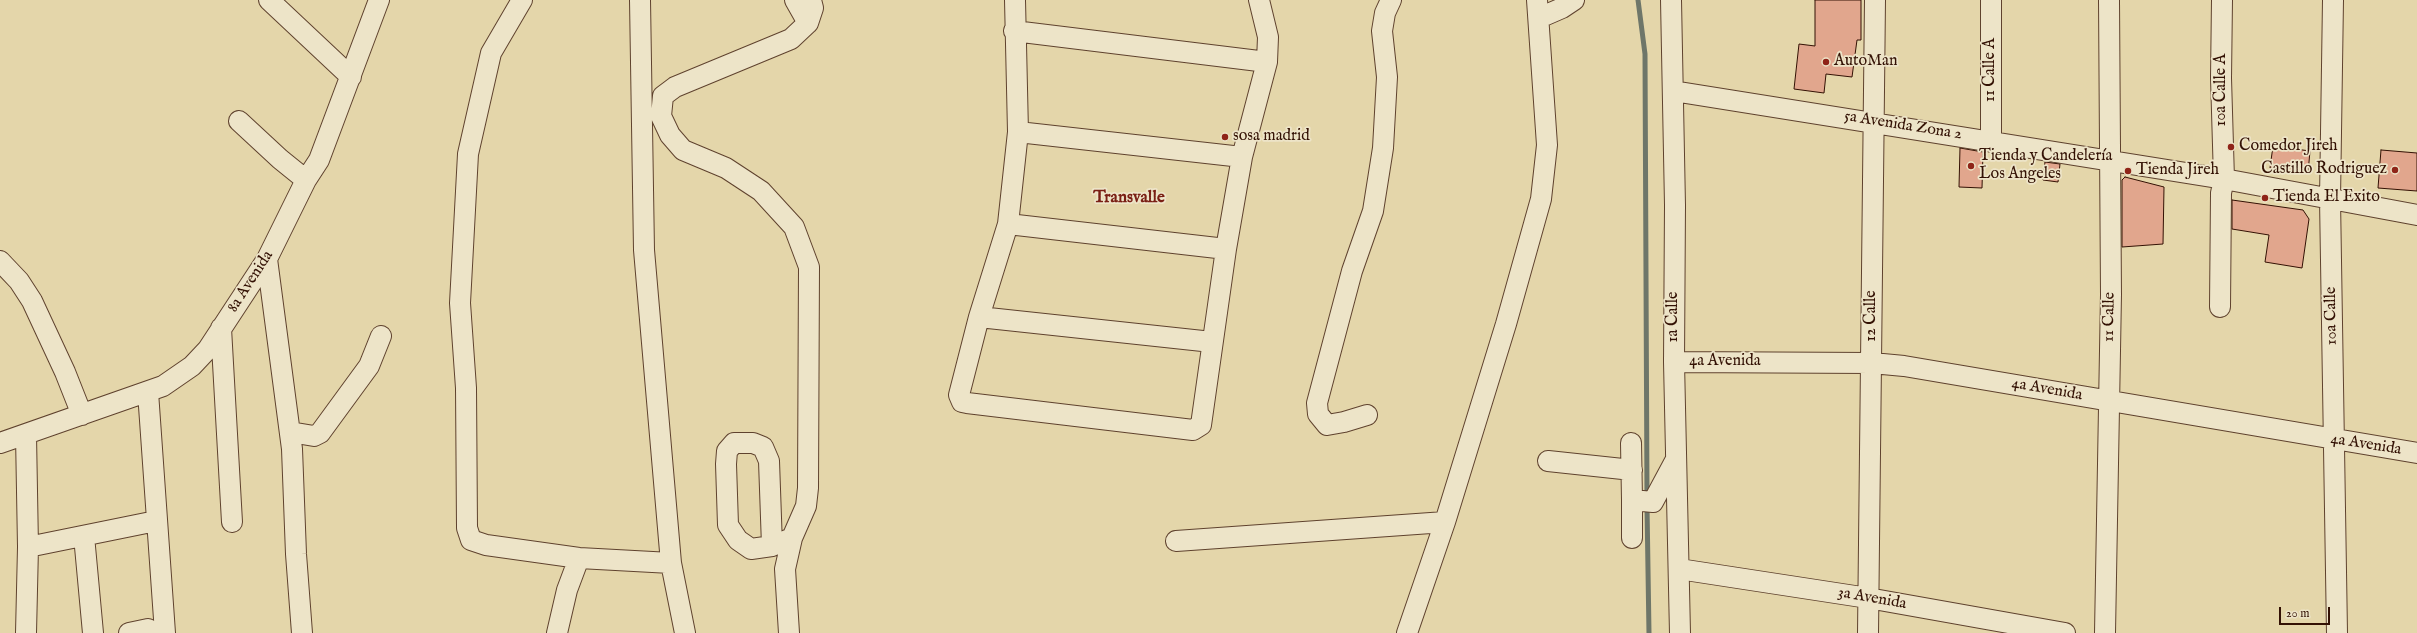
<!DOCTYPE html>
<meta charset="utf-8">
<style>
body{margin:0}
#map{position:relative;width:2417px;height:633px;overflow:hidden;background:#e4d6aa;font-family:"IM FELL English",serif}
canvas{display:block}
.scale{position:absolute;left:2279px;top:607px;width:51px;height:18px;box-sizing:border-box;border:2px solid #331104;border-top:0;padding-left:5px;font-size:12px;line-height:14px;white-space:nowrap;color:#331104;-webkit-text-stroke:3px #ede4c8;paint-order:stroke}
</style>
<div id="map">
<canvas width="2417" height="633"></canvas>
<div class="scale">20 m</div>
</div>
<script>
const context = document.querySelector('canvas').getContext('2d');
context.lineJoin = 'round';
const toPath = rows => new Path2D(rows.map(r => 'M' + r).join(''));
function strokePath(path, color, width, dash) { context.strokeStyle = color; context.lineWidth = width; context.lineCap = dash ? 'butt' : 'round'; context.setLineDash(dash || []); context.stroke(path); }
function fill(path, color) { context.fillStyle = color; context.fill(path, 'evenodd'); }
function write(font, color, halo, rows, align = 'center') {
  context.font = font + ' "IM FELL English",serif'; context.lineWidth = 3.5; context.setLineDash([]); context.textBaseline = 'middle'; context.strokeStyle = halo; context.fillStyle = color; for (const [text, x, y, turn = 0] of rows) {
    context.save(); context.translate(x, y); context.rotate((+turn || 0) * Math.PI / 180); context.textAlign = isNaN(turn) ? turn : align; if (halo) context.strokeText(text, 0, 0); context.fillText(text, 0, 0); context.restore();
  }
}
strokePath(toPath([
 [1638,0,1645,54,1647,498],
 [1647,506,1649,633]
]), '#6e7669', 5);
const building = toPath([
 [1815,0,1861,0,1861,40,1857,40,1852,77,1826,74,1824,93,1794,89,1799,44,1815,46,1815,0],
 [2273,146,2310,151,2308,173,2270,168,2273,146],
 [1960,148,1983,152,1982,188,1959,187,1960,148],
 [2381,150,2417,153,2417,191,2378,188,2381,150],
 [2045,162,2060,164,2058,182,2043,180,2045,162],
 [2125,177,2164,187,2163,244,2122,247,2122,180,2125,177],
 [2232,200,2303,210,2309,219,2302,268,2265,262,2269,235,2232,229,2232,200]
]);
fill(building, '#e1a68d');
strokePath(building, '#331104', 1);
const minor = toPath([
 [269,0,351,77],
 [522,0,491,53,468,154,460,303,466,388,467,528,471,540,486,545,579,558,671,563],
 [640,0,644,250,671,563,685,633],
 [795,0,808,23],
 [1015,0,1018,132,1008,224,979,317,959,395,962,402,967,403,1193,430,1201,425,1226,249,1242,157,1267,62,1268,37,1259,0],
 [1671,0,1675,205,1674,362,1680,633],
 [2333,0,2330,199,2337,633],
 [1539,18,1562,8,1574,0],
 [1014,31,1267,62],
 [1673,91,2224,179,2417,215],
 [239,121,280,159,306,180],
 [1018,132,1242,157],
 [1991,141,1991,0],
 [1008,224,1226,249],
 [267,259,292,449,296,554,302,633],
 [0,261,19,281,32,301,65,372,82,415],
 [2220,307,2221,193,2224,179,2221,78,2222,0],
 [979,317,1212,342],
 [221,328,232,522],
 [1674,362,1872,363,1904,366,2417,453],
 [148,392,165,633],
 [1367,415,1344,422,1327,425,1318,414,1317,403,1352,271,1373,211,1383,148,1387,77,1382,31,1385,13,1391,0],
 [290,432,314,436,320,433,369,366,381,336],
 [26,435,28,547,26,633],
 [0,443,163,386,192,366,208,349,267,259,306,180,319,160,379,0],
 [1631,443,1632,500,1653,502,1675,461],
 [1548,461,1632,470],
 [84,536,93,633],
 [1632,538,1632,500],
 [1176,541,1445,522],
 [772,546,769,461,763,447,753,443,734,443,727,451,726,464,728,525,738,540,751,549,772,546,792,538,806,506,808,488,809,267,794,227,761,191,726,168,683,150,670,135,661,116,663,96,675,87,791,39,808,23,813,8,811,0],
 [28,547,156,521],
 [1679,569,1868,598,2065,633],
 [129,633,148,629],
 [557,633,567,590,579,558],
 [789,633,785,569,792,538],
 [1407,633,1445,522,1506,324,1541,199,1547,145,1537,0],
 [1868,633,1875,0],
 [2105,633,2111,294,2109,0]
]);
strokePath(minor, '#5f422e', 22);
strokePath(minor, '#ede4c8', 20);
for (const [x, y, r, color] of [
 [1826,62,4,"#8f2418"],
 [1225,137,4,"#8f2418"],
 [2231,147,4,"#8f2418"],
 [1971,166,4,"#8f2418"],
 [2395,170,4,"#8f2418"],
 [2128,171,4,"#8f2418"],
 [2265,198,4,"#8f2418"]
]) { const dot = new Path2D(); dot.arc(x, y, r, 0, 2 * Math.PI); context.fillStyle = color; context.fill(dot); strokePath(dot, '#ede4c8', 1.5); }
write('16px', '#331104', '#ede4c8', [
 ["AutoMan",1834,62],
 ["sosa madrid",1233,137],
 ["Comedor Jireh",2239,147],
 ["Tienda y Candelería",1979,157],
 ["Los Angeles",1979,175],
 ["Castillo Rodriguez",2387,170,"right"],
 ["Tienda Jireh",2136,171],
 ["Tienda El Exito",2273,198]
], 'left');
write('16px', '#331104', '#ede4c8', [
 ["11 Calle A",1991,70,-90],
 ["10a Calle A",2222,90,-90],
 ["5a Avenida Zona 2",1903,126,9],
 ["8a Avenida",251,282,-57],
 ["12 Calle",1872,316,-90],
 ["10a Calle",2332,316,-91],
 ["1a Calle",1674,317,-90],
 ["11 Calle",2110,317,-89],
 ["4a Avenida",1725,362],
 ["4a Avenida",2047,390,10],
 ["4a Avenida",2366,445,9],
 ["3a Avenida",1872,599,10]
]);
write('bold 17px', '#7a1f14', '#ede4c8', [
 ["Transvalle",1129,199]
]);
</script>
